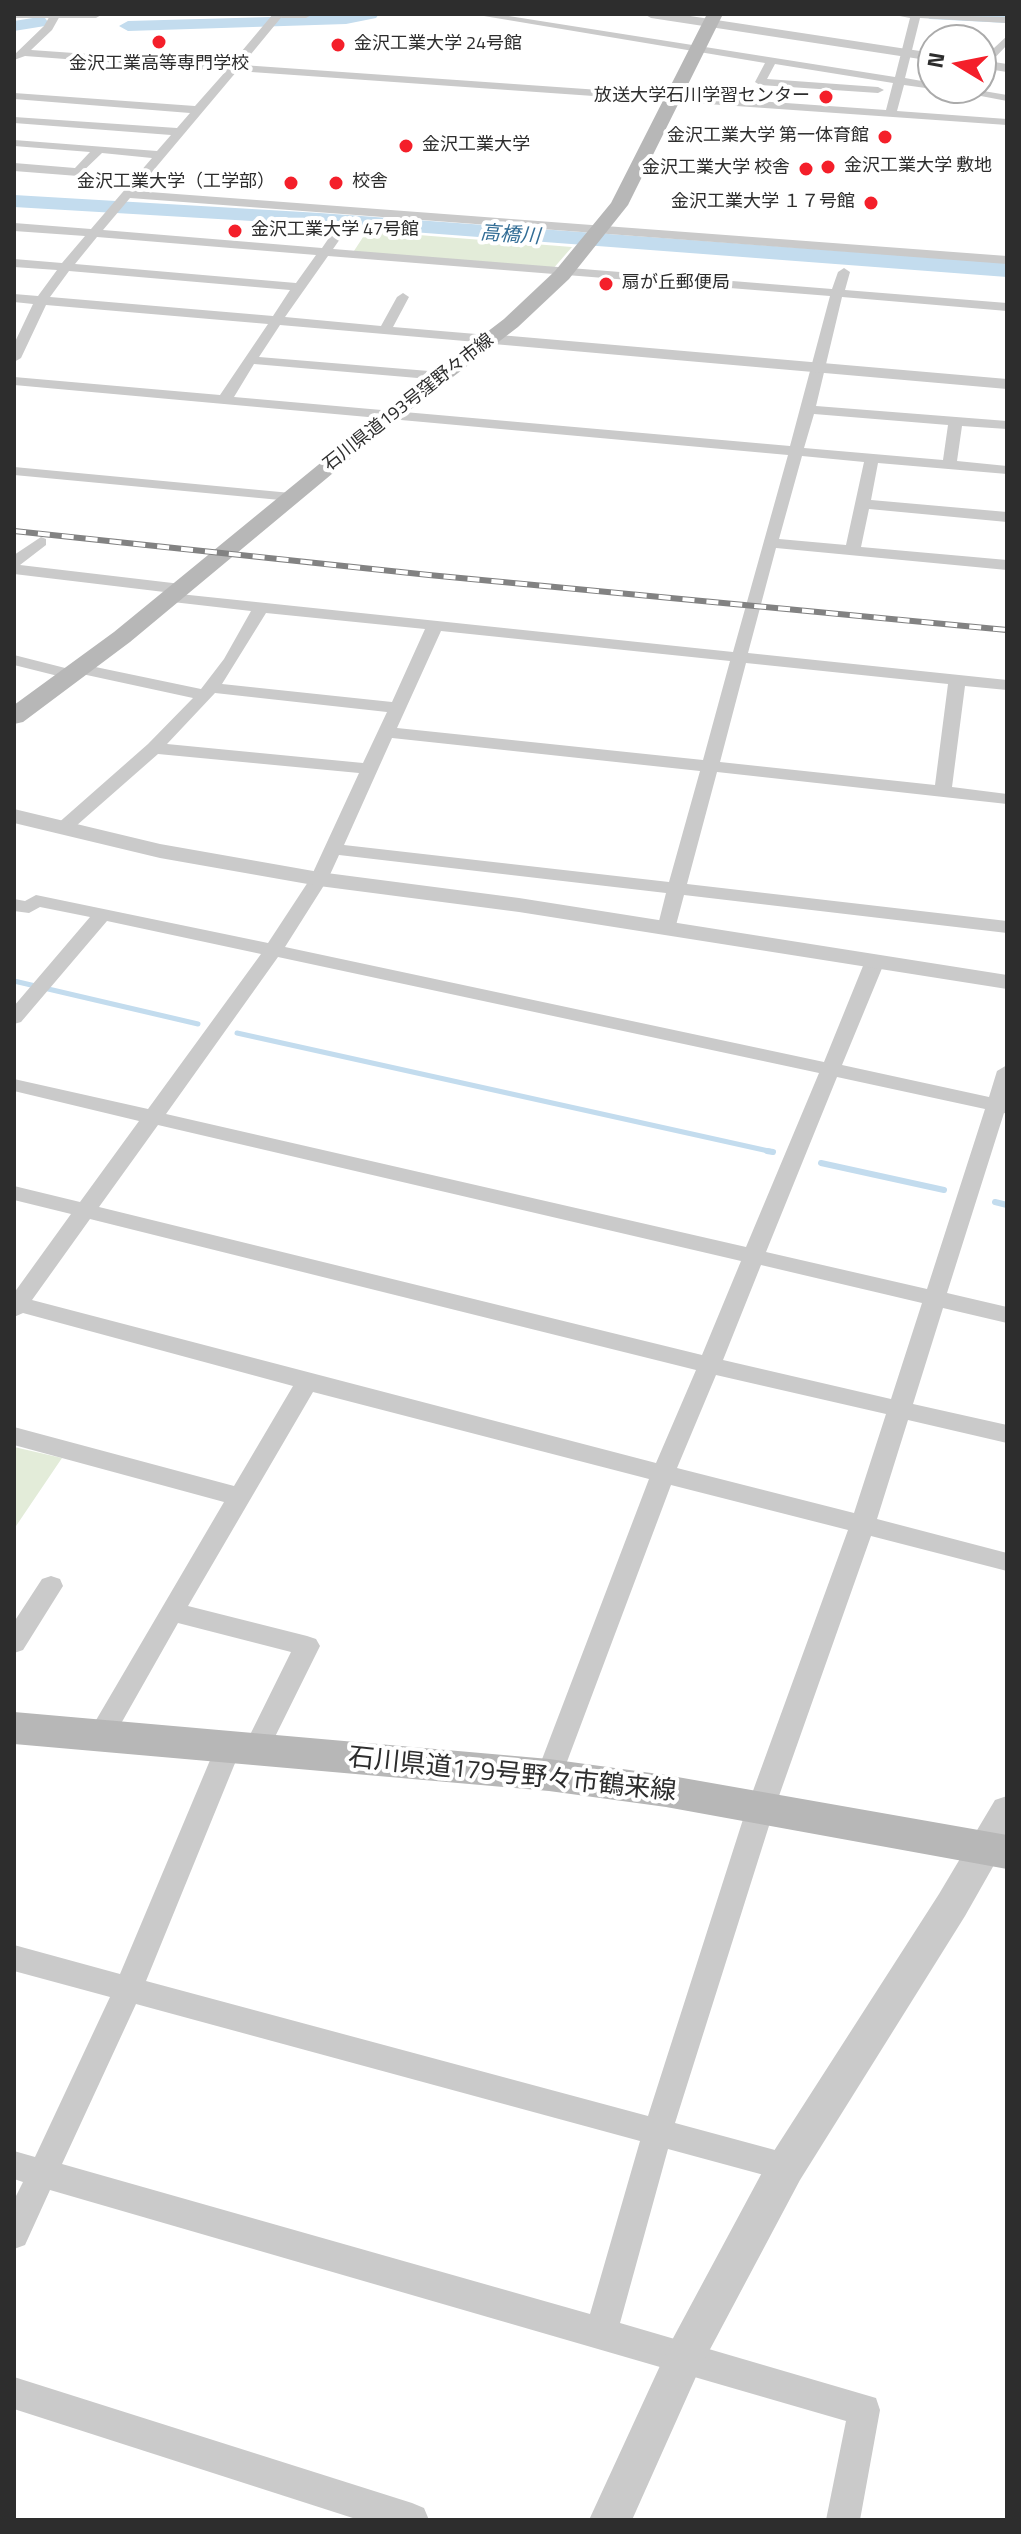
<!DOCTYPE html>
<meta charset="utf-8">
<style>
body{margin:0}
#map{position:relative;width:1021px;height:2534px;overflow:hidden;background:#fff;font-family:"Titillium Web",sans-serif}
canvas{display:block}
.frame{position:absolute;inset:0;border:16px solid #2d2d2d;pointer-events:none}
.north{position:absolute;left:917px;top:24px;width:80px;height:80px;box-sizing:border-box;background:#fff;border:2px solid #ababab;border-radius:50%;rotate:280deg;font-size:22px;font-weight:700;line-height:32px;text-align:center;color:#2d2d2d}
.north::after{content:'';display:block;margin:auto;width:28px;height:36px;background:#f41f2a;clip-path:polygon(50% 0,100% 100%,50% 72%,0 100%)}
</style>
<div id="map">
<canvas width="1021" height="2534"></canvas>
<div class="frame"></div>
<div class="north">N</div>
</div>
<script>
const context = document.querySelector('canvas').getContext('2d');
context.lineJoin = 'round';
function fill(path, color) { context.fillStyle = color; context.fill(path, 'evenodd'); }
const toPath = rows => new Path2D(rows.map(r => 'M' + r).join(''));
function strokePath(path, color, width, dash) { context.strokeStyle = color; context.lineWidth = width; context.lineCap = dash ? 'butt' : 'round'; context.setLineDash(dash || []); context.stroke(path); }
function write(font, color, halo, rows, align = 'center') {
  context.font = font + ' "Titillium Web","Noto Sans JP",sans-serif'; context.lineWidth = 8; context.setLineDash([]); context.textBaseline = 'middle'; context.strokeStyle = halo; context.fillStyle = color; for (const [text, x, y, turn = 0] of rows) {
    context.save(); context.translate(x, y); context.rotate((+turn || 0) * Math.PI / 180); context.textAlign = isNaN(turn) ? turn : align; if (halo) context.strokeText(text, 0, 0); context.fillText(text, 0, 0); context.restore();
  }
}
fill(toPath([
 [367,231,572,247,552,270,352,254],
 [14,1447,62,1458,14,1529]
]), '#e3ecd9');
strokePath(toPath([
 [14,981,198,1024],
 [237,1033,773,1152]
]), '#c3dcee', 5);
strokePath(toPath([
 [767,1151,773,1152],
 [821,1163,944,1190],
 [995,1202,1007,1205]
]), '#c3dcee', 6);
fill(toPath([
 [379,14,376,18,346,24,128,31,119,26,128,21,379,14],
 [921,14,1007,14,1007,23,930,19,921,14],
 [39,17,45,18,48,22,45,26,14,31,14,21,39,17],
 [14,195,320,213,1007,263,1007,277,320,225,14,207,14,195]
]), '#c3dcee');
fill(toPath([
 [51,14,61,14,52,30,31,50,231,64,273,14,284,14,242,65,886,110,893,83,775,64,767,79,878,87,884,90,878,93,760,85,755,82,765,63,484,16,496,14,895,77,910,18,889,14,1007,17,1007,23,920,18,905,78,933,83,933,88,937,88,933,89,904,85,897,111,1007,119,1007,125,237,71,136,191,1007,256,1007,264,130,198,103,230,322,248,335,229,339,228,345,232,333,249,832,289,838,272,844,268,850,272,845,290,1007,303,1007,311,842,297,816,406,1007,421,1007,429,962,426,957,461,1007,466,1007,474,878,463,871,500,1007,512,1007,522,869,509,861,547,1007,560,1007,570,776,548,748,653,1007,680,1007,690,965,686,952,787,1007,794,1007,804,717,772,687,884,1007,921,1007,933,684,895,675,929,666,935,657,929,666,893,339,855,328,879,285,947,824,1062,865,961,875,955,885,961,842,1065,989,1097,997,1071,1007,1065,1007,1114,1004,1113,947,1293,1007,1307,1007,1323,943,1308,913,1404,1007,1425,1007,1443,908,1420,877,1519,1007,1553,1007,1571,871,1536,774,1810,675,2123,786,2153,797,2157,801,2167,797,2177,786,2181,668,2149,620,2323,876,2398,880,2410,860,2520,826,2520,846,2421,50,2190,25,2245,14,2249,14,2200,23,2182,14,2179,14,2151,35,2157,110,1997,14,1971,14,1945,120,1974,216,1746,220,1738,229,1735,238,1738,242,1746,146,1981,648,2116,746,1810,848,1530,671,1485,562,1775,558,1783,549,1786,540,1783,536,1775,649,1479,313,1392,188,1606,307,1636,316,1639,320,1646,265,1757,256,1760,247,1757,243,1749,291,1652,178,1623,110,1743,101,1746,92,1743,88,1735,92,1727,224,1502,14,1445,14,1427,234,1486,293,1386,23,1313,14,1317,14,1293,71,1214,14,1200,14,1186,80,1202,139,1121,14,1091,14,1079,148,1109,261,954,107,921,21,1022,14,1024,14,1006,90,917,40,907,29,913,14,911,14,899,25,901,36,895,268,943,310,879,359,773,158,754,68,833,56,833,53,829,56,825,148,744,193,698,82,674,80,678,74,680,14,665,14,655,73,670,81,664,201,689,224,659,251,611,164,601,162,598,170,593,733,652,788,455,14,385,14,377,220,395,268,324,46,305,21,358,14,362,14,344,33,304,14,302,14,294,38,296,57,270,14,267,14,259,62,263,85,236,14,231,14,223,91,229,152,158,102,153,78,176,14,171,14,163,75,168,90,152,14,146,14,140,157,151,171,135,14,123,14,117,177,128,190,113,14,99,14,93,195,106,226,71,25,56,14,60,14,55,44,26,51,14],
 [97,237,316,255,296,283,75,264,97,237],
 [328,256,830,296,790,446,234,397,254,364,441,380,448,376,441,372,259,357,280,325,488,343,495,339,488,335,393,327,409,297,403,293,397,297,381,326,285,317,328,256],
 [69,271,290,290,273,316,50,297,69,271],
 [814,414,948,425,943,460,804,448,814,414],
 [802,456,864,462,846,545,779,539,802,456],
 [266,613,425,629,392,702,222,684,266,613],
 [441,631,730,661,703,760,397,728,441,631],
 [746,663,948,684,935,785,720,762,746,663],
 [215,693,387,712,363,763,167,744,215,693],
 [392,738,700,771,669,882,344,845,392,738],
 [278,957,819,1073,746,1247,166,1114,278,957],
 [837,1077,985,1109,927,1289,766,1252,837,1077],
 [158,1125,741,1261,702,1355,99,1207,158,1125],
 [90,1219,696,1370,656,1463,32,1300,90,1219],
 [761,1265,922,1303,891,1399,723,1360,761,1265],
 [716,1375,886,1414,854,1513,677,1468,716,1375],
 [136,2004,640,2141,590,2314,62,2164,136,2004],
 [1007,36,1007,45,987,66,981,67,981,60,1007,36],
 [939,88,966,88,1007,95,1007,101,939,88],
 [14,467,291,493,298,497,291,501,14,475,14,467],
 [41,537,46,539,46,545,20,565,181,584,189,589,181,594,14,574,14,555,41,537],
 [51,1576,60,1579,63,1586,23,1650,14,1653,14,1622,42,1579,51,1576],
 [14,2377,412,2503,424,2508,429,2520,359,2520,14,2409,14,2377]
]), '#cacaca');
fill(toPath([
 [14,14,103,14,96,18,14,18,14,14],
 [275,14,313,14,306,18,282,18,275,14],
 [644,14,677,14,933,53,933,61,651,18,644,14],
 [981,60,1007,64,1007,72,981,68,981,60],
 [488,334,1007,379,1007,389,482,343,480,339,488,334],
 [14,809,160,844,319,872,519,898,1007,975,1007,989,519,912,319,886,160,858,14,823,14,809],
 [1007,1796,1007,1842,965,1916,800,2180,699,2370,632,2520,589,2520,671,2342,772,2154,939,1894,995,1800,1007,1796]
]), '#cacaca');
fill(toPath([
 [707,14,723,14,628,205,569,279,518,327,398,419,130,642,23,722,14,724,14,705,114,632,384,411,504,319,555,271,611,203,707,14],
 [14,1712,549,1759,666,1775,1007,1835,1007,1869,666,1807,549,1791,14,1744,14,1712]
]), '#b7b7b7');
const rail = toPath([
 [14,531,429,575,1007,630]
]);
strokePath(rail, '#828282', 6);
strokePath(rail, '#fff', 4, [12]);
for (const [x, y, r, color] of [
 [159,42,8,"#f41f2a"],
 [338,45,8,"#f41f2a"],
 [826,97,8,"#f41f2a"],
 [885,137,8,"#f41f2a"],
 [406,146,8,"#f41f2a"],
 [828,167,8,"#f41f2a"],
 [806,169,8,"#f41f2a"],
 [291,183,8,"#f41f2a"],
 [336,183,8,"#f41f2a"],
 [871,203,8,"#f41f2a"],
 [235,231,8,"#f41f2a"],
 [606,284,8,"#f41f2a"]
]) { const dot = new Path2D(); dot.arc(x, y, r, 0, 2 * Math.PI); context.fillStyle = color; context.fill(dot); strokePath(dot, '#fff', 3); }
write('18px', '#2d2d2d', '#fff', [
 ["金沢工業大学 24号館",354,45],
 ["金沢工業高等専門学校",159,65,"center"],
 ["放送大学石川学習センター",810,97,"right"],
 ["金沢工業大学 第一体育館",869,137,"right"],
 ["金沢工業大学",422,146],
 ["金沢工業大学 敷地",844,167],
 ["金沢工業大学 校舎",790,169,"right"],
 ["金沢工業大学（工学部）",275,183,"right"],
 ["校舎",352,183],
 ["金沢工業大学 １７号館",855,203,"right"],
 ["金沢工業大学 47号館",251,231],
 ["扇が丘郵便局",622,284]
], 'left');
write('18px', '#2d2d2d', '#fff', [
 ["石川県道193号窪野々市線",409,403,-38]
]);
write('italic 20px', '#346e96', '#fff', [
 ["高橋川",510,236,4]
]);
write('26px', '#2d2d2d', '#fff', [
 ["石川県道179号野々市鶴来線",512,1776,6]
]);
</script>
